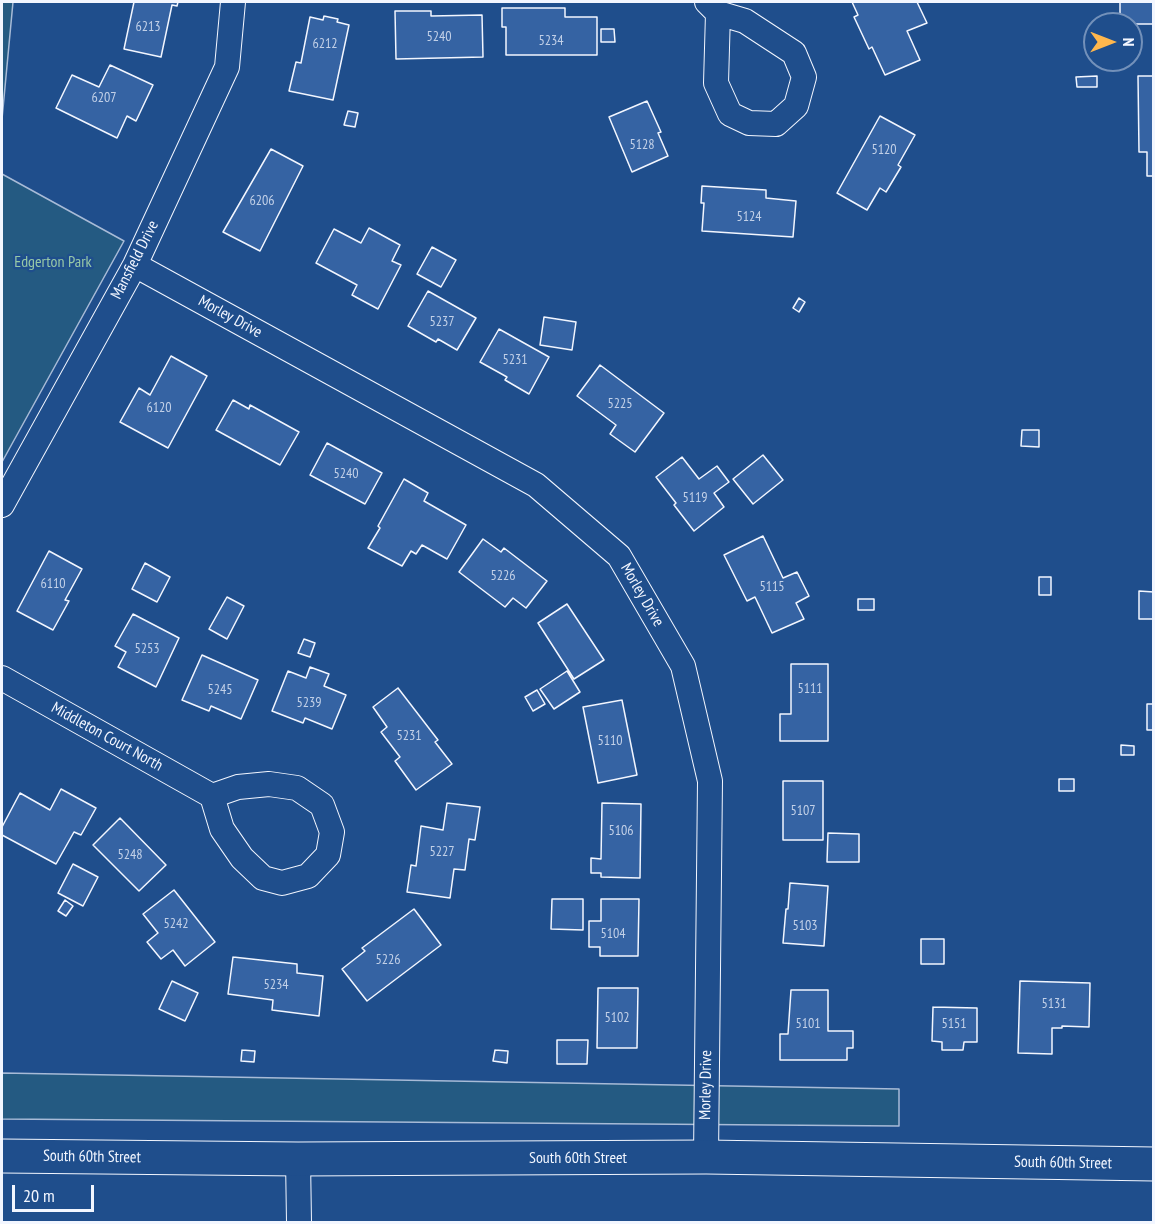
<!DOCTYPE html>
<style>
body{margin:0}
#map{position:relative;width:1155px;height:1224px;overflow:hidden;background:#1f4e8c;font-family:"PT Sans Narrow",sans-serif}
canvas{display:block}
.frame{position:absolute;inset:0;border:3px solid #f2f6ff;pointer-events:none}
.north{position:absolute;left:1083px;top:12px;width:60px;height:60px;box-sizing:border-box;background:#1f4e8c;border:2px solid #7391ba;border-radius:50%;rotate:90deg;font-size:16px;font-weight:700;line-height:24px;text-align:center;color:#f2f6ff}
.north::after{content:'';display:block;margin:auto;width:21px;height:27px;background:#ffb74d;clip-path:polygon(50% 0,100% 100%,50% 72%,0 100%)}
.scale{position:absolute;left:12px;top:1185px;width:82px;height:27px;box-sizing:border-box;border:3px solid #f2f6ff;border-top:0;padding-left:8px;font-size:18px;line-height:21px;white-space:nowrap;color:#f2f6ff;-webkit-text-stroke:4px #1f4e8c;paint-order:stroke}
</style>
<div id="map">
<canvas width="1155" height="1224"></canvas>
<div class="frame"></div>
<div class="north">N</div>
<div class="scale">20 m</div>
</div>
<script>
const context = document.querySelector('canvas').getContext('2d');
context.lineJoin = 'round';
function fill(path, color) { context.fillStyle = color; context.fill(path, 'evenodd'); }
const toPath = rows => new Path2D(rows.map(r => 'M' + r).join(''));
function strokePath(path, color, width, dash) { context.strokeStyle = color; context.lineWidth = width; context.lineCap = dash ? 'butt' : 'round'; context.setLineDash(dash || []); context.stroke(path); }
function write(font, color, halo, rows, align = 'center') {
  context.font = font + ' "PT Sans Narrow",sans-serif'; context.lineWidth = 4.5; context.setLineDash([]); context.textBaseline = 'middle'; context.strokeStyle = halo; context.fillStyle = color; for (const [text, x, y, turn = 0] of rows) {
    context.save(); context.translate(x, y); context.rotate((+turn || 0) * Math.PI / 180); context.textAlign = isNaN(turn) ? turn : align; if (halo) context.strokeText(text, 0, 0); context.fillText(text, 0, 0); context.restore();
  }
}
const green = toPath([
 [2,2,13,2,2,119,2,2],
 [2,174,124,241,2,462,2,174],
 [2,1073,899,1089,899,1126,2,1119,2,1073]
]);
fill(green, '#245a82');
strokePath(green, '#a8bbd7', 1.5);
const building = toPath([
 [134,2,178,2,177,6,172,5,161,57,124,49,134,2],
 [852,2,917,2,927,23,907,31,920,60,885,75,872,47,869,49,854,17,858,15,852,2],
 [1120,2,1154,2,1154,24,1120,24,1120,2],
 [502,8,565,8,565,17,597,17,597,55,506,55,506,27,502,27,502,8],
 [395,11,431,11,431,16,482,15,483,57,396,59,395,11],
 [324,16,338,19,337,22,349,25,333,100,289,91,296,62,301,63,310,17,323,20,324,16],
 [601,29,614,29,615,42,601,42,601,29],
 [110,65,153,85,136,121,127,116,117,138,56,108,72,75,99,87,110,65],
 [1097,76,1097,87,1077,87,1076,77,1097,76],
 [1138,76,1154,76,1154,176,1147,176,1147,152,1139,152,1138,76],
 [647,101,661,132,658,133,668,156,632,172,609,117,647,101],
 [348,111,358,113,355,127,344,125,348,111],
 [880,116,915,135,898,165,901,167,886,192,880,188,867,210,837,193,880,116],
 [271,149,303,166,260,251,223,232,271,149],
 [702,186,766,190,766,198,796,201,793,237,702,231,704,203,701,203,702,186],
 [369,228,400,245,392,261,401,265,378,309,352,295,357,285,316,263,334,229,361,243,369,228],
 [432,247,456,260,441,287,417,274,432,247],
 [428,291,476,318,457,350,438,339,436,342,408,326,428,291],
 [799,298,805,302,799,312,793,308,799,298],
 [544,317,576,322,572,350,540,345,544,317],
 [499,329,549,357,529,394,505,380,507,377,480,362,499,329],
 [171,356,207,376,168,448,120,422,139,388,150,395,171,356],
 [600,365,664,413,635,452,610,434,616,425,577,396,600,365],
 [233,400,249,409,250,405,299,432,280,465,216,430,233,400],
 [1022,430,1039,430,1039,447,1021,446,1022,430],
 [327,443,382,473,365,504,310,475,327,443],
 [763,455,783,480,753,504,733,479,763,455],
 [682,457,699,479,717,466,729,482,714,493,724,507,694,531,674,505,676,503,656,477,682,457],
 [404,479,428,493,424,501,466,525,447,559,422,545,416,554,411,551,402,566,368,548,380,528,378,526,404,479],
 [763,536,783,578,797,572,809,596,796,603,804,619,772,633,755,597,747,601,724,555,763,536],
 [483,539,501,552,504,548,547,581,526,608,513,598,505,607,459,572,483,539],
 [49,551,82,569,65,600,69,601,53,630,17,611,49,551],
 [145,563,170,577,157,602,132,589,145,563],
 [1039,577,1051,577,1051,595,1039,595,1039,577],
 [1139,591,1154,592,1154,619,1139,619,1139,591],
 [227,597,244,606,227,639,209,629,227,597],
 [858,599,874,599,874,610,858,610,858,599],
 [567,604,604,660,574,679,538,623,567,604],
 [133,614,179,638,156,687,118,667,126,652,115,646,133,614],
 [304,639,315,643,310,657,298,653,304,639],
 [202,655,258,680,241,719,211,706,209,711,182,700,202,655],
 [791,664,828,664,828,741,780,741,780,714,791,714,791,664],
 [310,667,329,674,324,686,346,695,332,729,305,718,303,723,272,711,288,671,306,678,310,667],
 [567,671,580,692,554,709,540,689,567,671],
 [398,688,438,740,435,742,452,764,416,790,395,761,400,757,381,732,387,727,373,707,398,688],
 [537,690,545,704,533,711,525,697,537,690],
 [622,700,637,775,598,783,583,707,622,700],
 [1147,704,1154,704,1154,730,1147,730,1147,704],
 [1121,745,1134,746,1134,755,1121,755,1121,745],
 [1059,779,1074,779,1074,791,1059,791,1059,779],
 [783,781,823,781,823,840,783,840,783,781],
 [61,789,96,808,81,835,74,832,56,864,2,835,2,827,20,793,50,810,61,789],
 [447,803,480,807,475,840,469,839,465,870,454,869,450,898,407,892,411,865,416,866,421,826,443,830,447,803],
 [602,803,641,804,640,878,601,877,601,873,591,873,591,858,601,859,602,803],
 [120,818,166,865,139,891,93,845,120,818],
 [828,833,859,834,859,862,827,862,828,833],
 [73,864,98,877,83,906,58,893,73,864],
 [790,883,828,886,824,946,783,943,786,909,788,909,790,883],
 [174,890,215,942,185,966,173,950,161,959,147,942,158,933,143,914,174,890],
 [552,899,583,899,583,930,551,929,552,899],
 [601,899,639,899,638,956,600,956,600,947,589,947,589,921,601,921,601,899],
 [65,900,73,906,66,916,58,911,65,900],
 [414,909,441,945,367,1001,342,969,365,951,362,948,414,909],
 [921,939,944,939,944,964,921,964,921,939],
 [233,957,297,964,297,973,323,976,319,1016,272,1010,273,1000,228,994,233,957],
 [172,981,198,993,185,1021,159,1009,172,981],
 [1020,981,1090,983,1089,1027,1062,1026,1062,1028,1052,1028,1052,1054,1018,1053,1020,981],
 [598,988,638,988,637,1048,597,1048,598,988],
 [791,990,828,990,828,1031,853,1031,853,1048,847,1048,847,1060,780,1060,780,1034,788,1034,791,990],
 [933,1007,977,1008,977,1042,964,1042,963,1050,942,1050,942,1042,932,1041,933,1007],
 [557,1040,588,1040,587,1064,557,1064,557,1040],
 [242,1050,255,1051,254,1062,241,1061,242,1050],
 [495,1050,508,1051,507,1063,493,1061,495,1050]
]);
fill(building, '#3563a3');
strokePath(building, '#f2f6ff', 1.5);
const street = toPath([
 [707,2,718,13,745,21,794,53,804,77,796,106,776,124,749,123,730,114,716,83,718,13],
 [135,265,536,485,619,556,683,666,710,781,706,1157],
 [2,505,135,265,227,67,233,2],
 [2,678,212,796,222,829,242,858,263,878,282,883,308,876,328,855,332,832,322,805,297,788,269,784,238,787,212,796],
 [298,1159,299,1222]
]);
const secondary = toPath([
 [2,1156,298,1159,706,1157,1154,1164]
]);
strokePath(street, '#f2f6ff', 26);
strokePath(secondary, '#f2f6ff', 35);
strokePath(street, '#1f4e8c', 24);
strokePath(secondary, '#1f4e8c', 33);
write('14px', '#c3d1e8', null, [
 ["6213",148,27],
 ["5240",439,37],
 ["5234",551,41],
 ["6212",325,44],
 ["6207",104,98],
 ["5128",642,145],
 ["5120",884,150],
 ["6206",262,201],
 ["5124",749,217],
 ["5237",442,322],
 ["5231",515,360],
 ["5225",620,404],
 ["6120",159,408],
 ["5240",346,474],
 ["5119",695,498],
 ["5226",503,576],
 ["6110",53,584],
 ["5115",772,587],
 ["5253",147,649],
 ["5111",810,689],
 ["5245",220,690],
 ["5239",309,703],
 ["5231",409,736],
 ["5110",610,741],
 ["5107",803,811],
 ["5106",621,831],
 ["5227",442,852],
 ["5248",130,855],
 ["5242",176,924],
 ["5103",805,926],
 ["5104",613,934],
 ["5226",388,960],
 ["5234",276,985],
 ["5131",1054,1004],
 ["5102",617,1018],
 ["5101",808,1024],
 ["5151",954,1024]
]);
write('16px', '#f2f6ff', '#1f4e8c', [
 ["Mansfield Drive",135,260,-63],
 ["Morley Drive",230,317,29],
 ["Morley Drive",642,595,60],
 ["Middleton Court North",107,737,29],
 ["Morley Drive",706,1085,-89],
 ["South 60th Street",92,1157,1],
 ["South 60th Street",578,1158],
 ["South 60th Street",1063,1163,1]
]);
write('16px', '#97c8a6', '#1f4e8c', [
 ["Edgerton Park",53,262]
]);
</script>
